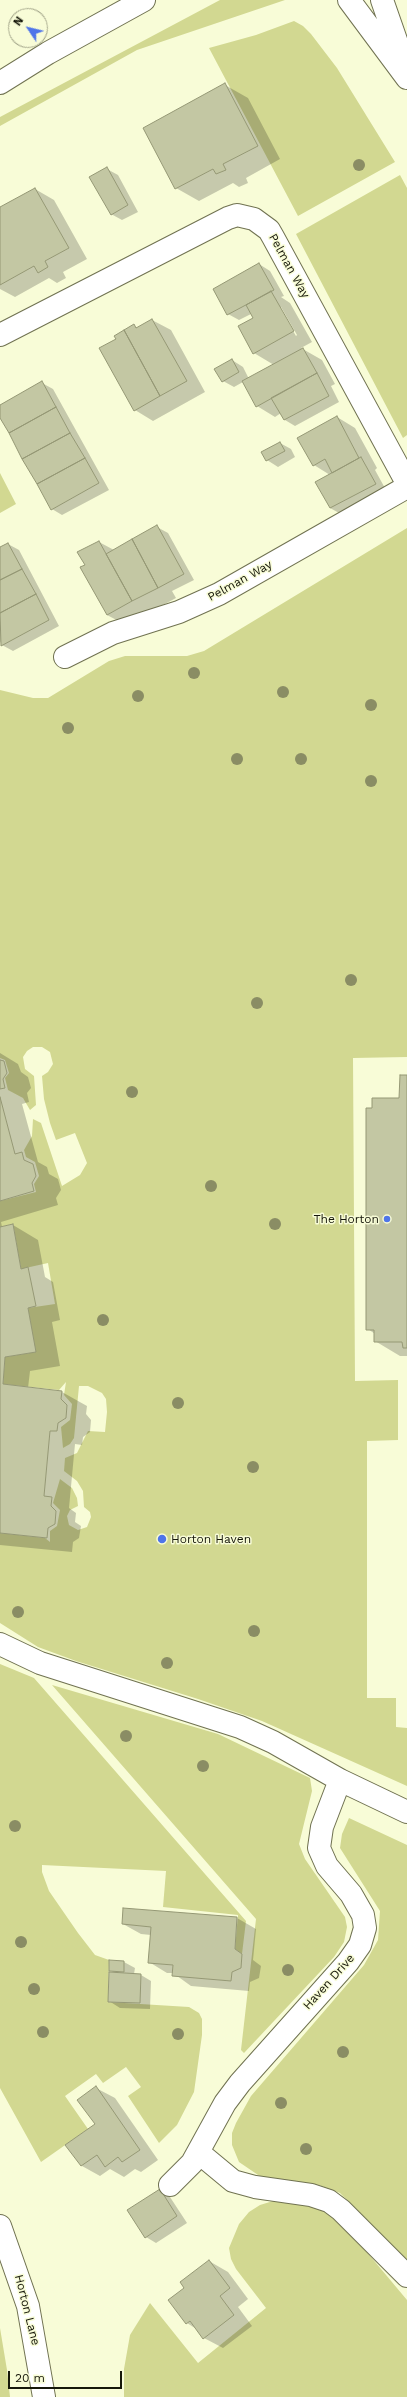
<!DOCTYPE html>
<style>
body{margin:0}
#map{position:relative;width:407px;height:2397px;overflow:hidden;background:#f8fcd7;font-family:"Work Sans",sans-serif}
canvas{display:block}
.north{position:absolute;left:8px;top:8px;width:40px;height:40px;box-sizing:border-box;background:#f8fcd7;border:1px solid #9ea085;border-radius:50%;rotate:305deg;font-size:11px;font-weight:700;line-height:16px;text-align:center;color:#16170a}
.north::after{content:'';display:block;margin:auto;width:14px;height:18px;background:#4f75e9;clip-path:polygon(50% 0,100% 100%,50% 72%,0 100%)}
.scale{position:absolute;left:8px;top:2371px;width:114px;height:18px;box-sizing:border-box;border:2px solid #16170a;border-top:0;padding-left:5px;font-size:12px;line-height:14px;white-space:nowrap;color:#16170a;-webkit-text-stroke:3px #f8fcd7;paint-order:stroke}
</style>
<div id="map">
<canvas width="407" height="2397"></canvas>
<div class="north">N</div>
<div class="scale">20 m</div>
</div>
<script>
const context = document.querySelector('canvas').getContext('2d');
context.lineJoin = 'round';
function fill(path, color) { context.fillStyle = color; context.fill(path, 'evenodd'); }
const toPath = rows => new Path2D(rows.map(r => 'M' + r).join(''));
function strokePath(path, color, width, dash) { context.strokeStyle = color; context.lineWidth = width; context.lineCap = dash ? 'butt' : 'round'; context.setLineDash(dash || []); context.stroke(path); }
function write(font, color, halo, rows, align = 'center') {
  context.font = font + ' "Work Sans",sans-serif'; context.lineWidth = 3; context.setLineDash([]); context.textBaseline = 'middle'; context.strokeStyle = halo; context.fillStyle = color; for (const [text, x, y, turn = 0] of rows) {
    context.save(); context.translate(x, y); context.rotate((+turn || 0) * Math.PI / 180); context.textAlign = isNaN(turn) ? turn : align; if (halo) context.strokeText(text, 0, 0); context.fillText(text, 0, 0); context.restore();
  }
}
fill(toPath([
 [220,0,285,0,137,50,0,126,0,117],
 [294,21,303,26,311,34,337,68,395,162,298,216,209,48,256,35],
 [400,175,407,188,407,435,403,438,296,234],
 [0,473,16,504,0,513],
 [407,528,407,1057,353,1058,355,1381,398,1380,398,1440,367,1441,367,1698,396,1698,396,1727,407,1728,407,1786,262,1721,198,1699,76,1661,38,1647,0,1623,0,1533,45,1538,50,1542,50,1531,57,1526,60,1510,53,1503,60,1479,72,1488,77,1498,78,1506,70,1510,67,1516,69,1525,78,1530,87,1527,91,1517,90,1512,84,1507,83,1491,77,1481,64,1471,65,1458,77,1453,88,1431,105,1432,107,1412,106,1399,102,1393,88,1386,79,1386,74,1438,70,1444,63,1448,61,1427,70,1420,72,1404,64,1395,66,1382,59,1390,3,1384,5,1357,35,1352,28,1308,55,1304,48,1263,21,1269,13,1224,0,1227,0,1201,36,1192,34,1184,39,1176,35,1162,26,1157,24,1150,32,1136,33,1119,41,1123,62,1186,80,1175,87,1163,75,1133,56,1140,50,1123,44,1099,42,1076,48,1072,53,1064,50,1052,42,1047,33,1047,27,1051,23,1057,25,1069,34,1076,36,1105,30,1110,23,1098,8,1090,5,1078,9,1073,5,1060,0,1058,0,690,33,698,48,698,109,661,125,656,187,656,204,651],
 [0,1664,34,1678,246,1921,242,1954,235,1949,238,1915,163,1907,166,1871,42,1865,42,1872,49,1891,78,1933,95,1955,109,1960,108,2002,189,2007,199,2013,202,2019,202,2035,194,2092,177,2125,159,2143,128,2096,141,2087,126,2067,103,2083,96,2074,65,2096,88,2129,41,2162,0,2088],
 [52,1685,218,1734,310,1778,312,1791,299,1844,305,1859,345,1917,347,1927,344,1942,334,1957,244,2053,241,2050,256,1919],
 [349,1818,407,1845,407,2260,340,2193,319,2185,261,2177,239,2162,232,2145,232,2133,236,2123,251,2096,364,1965,378,1940,380,1911,340,1848,342,1834],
 [273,2201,291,2202,323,2210,345,2226,407,2300,407,2397,124,2397,124,2369,130,2335,150,2303,198,2363,266,2308,236,2269,231,2259,229,2248,239,2224,249,2212,260,2205],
 [0,2328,7,2370,10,2397,0,2397]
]), '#d2d891');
fill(toPath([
 [225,85,248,98,280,159,246,178,248,183,239,187,233,183,199,201,176,188],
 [107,169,118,175,138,212,122,220,111,214],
 [35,189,54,200,87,259,63,272,66,278,57,283,49,278,15,297,0,289,0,209],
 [259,264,270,271,284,296,281,297,290,303,312,342,301,348,322,360,335,384,331,386,339,402,295,426,285,420,281,413,275,417,257,406,243,382,234,387,223,381,232,360,243,367,249,379,274,365,254,353,254,318,251,314,239,320,228,314],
 [279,307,281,307,297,335,296,336],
 [152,320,171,330,205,392,153,421,135,410,118,340,134,326,138,328],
 [42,383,53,389,109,490,62,515,52,509,0,416,0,406],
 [337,417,355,428,377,468,375,470,386,490,341,514,330,508,330,475,314,465],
 [280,443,291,449,295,457,278,467,267,460,263,452],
 [157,527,168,533,194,580,172,591,176,598,126,625,107,615,86,566,99,542,114,550],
 [8,544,19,550,59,626,13,651,2,645,0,641,0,549],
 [0,1053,18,1064,21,1072,28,1077,31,1088,27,1093,29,1102,22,1104,38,1162,47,1167,49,1174,58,1179,61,1190,56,1198,58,1205,1,1222,2,1227,13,1225,38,1240,45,1277,53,1282,60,1320,52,1322,60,1366,30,1371,28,1388,62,1392,87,1406,86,1414,91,1420,90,1432,83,1437,82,1445,75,1444,69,1508,76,1513,75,1522,81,1526,79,1538,73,1542,72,1552,0,1545],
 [407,1076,407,1356,400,1356,375,1341,375,1334,368,1329,373,1109,400,1099],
 [124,1909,237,1918,256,1929,253,1960,261,1966,259,1978,250,1982,249,1991,191,1986,173,1973,167,1973,149,1962,151,1935,141,1934,123,1924],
 [110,1961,124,1962,135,1968,134,1974,141,1975,151,1981,150,2009,120,2008,109,2001,115,1973,110,1970],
 [96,2088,115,2098,158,2160,141,2172,135,2169,124,2177,110,2169,100,2176,82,2166,96,2124],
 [160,2191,170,2197,187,2223,156,2243,146,2237],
 [209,2261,228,2272,248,2299,238,2307,252,2326,223,2348,204,2338,198,2330,187,2323,169,2300,185,2288]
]), '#0003');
const building = toPath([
 [225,83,258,146,223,164,226,170,216,174,213,169,175,189,143,128,225,83],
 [107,167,128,205,111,215,89,177,107,167],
 [35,188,69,248,45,261,48,267,38,273,34,266,0,285,0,207,35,188],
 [259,263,274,290,227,315,213,289,259,263],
 [271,291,294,331,253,354,238,326,253,318,246,305,271,291],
 [152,319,187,381,160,396,124,330,134,324,136,328,152,319],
 [124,330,160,396,134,411,99,348,116,339,114,336,124,330],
 [303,348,317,373,256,407,242,381,303,348],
 [232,359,239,372,222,382,214,369,232,359],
 [317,373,329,396,284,420,271,398,317,373],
 [42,381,56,407,9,433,0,418,0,405,42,381],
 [56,407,70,433,22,459,9,433,56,407],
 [337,416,359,458,332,473,325,459,313,466,297,438,337,416],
 [70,433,85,458,37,484,22,459,70,433],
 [280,442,285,451,266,461,261,452,280,442],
 [361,457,376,484,330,508,315,482,361,457],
 [85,458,99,483,51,510,37,484,85,458],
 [157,525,184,574,158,588,132,539,157,525],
 [132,539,158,588,132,601,106,554,132,539],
 [99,541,132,601,107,615,81,569,80,567,85,565,77,552,99,541],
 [8,543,22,569,0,580,0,547,8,543],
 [22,569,36,594,0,613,0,580,22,569],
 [36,594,49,620,1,646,0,613,36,594],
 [0,1060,4,1061,7,1073,3,1079,5,1088,0,1089,0,1060],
 [400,1075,407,1075,407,1348,403,1348,402,1342,374,1342,374,1330,366,1330,366,1108,372,1108,372,1098,399,1098,400,1075],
 [0,1097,15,1154,22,1152,24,1160,33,1164,36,1176,32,1183,34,1191,0,1201,0,1097],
 [13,1224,21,1269,28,1267,36,1306,28,1308,36,1352,5,1357,3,1384,62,1391,61,1399,67,1405,66,1418,58,1423,57,1431,50,1431,44,1496,52,1497,51,1506,56,1511,55,1524,48,1528,47,1538,0,1533,0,1227,13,1224],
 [123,1908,237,1917,235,1949,242,1954,241,1968,232,1972,231,1981,172,1976,173,1965,148,1963,151,1927,122,1924,123,1908],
 [109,1960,124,1961,124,1972,109,1971,109,1960],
 [109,1972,141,1974,140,2003,108,2002,109,1972],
 [96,2086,140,2150,122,2162,118,2157,105,2167,97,2155,81,2166,65,2145,95,2124,77,2100,96,2086],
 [160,2189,177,2216,145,2238,127,2210,160,2189],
 [209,2260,230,2288,220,2296,234,2315,203,2339,190,2321,186,2324,168,2300,184,2288,180,2282,209,2260]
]);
fill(building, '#c3c7a3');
strokePath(building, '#959875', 1);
const minor = toPath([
 [349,0,407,78],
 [382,0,404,63],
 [0,83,48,53,144,0],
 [0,335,228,218,237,215,254,219,269,230,273,237,407,483],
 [65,657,113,633,179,612,219,594,407,487],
 [0,1644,40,1663,240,1727,273,1742,340,1780],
 [198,2152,233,2181,255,2187,311,2195,329,2201,341,2210,407,2276],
 [170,2185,192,2163,225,2103,240,2083,348,1962,360,1945,365,1928,363,1915,351,1894,327,1866,319,1848,322,1827,340,1780,407,1812],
 [0,2226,28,2306,44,2397]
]);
strokePath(minor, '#707251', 24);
strokePath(minor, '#fff', 22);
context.fillStyle = '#8a8d64';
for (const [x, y] of [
 [359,165],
 [194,673],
 [283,692],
 [138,696],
 [371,705],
 [68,728],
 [237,759],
 [301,759],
 [371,781],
 [351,980],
 [257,1003],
 [132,1092],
 [211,1186],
 [275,1224],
 [103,1320],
 [178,1403],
 [253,1467],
 [18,1612],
 [254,1631],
 [167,1663],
 [126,1736],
 [203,1766],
 [15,1826],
 [21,1942],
 [288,1970],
 [34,1989],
 [43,2032],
 [178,2034],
 [343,2052],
 [281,2103],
 [306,2149]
]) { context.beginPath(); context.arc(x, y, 6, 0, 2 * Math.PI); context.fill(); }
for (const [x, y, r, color] of [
 [387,1219,4,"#4f75e9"],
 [162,1539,5,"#4f75e9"]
]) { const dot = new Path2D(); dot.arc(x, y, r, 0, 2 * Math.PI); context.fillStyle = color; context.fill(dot); strokePath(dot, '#f8fcd7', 1.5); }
write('12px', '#16170a', '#f8fcd7', [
 ["Pelman Way",289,266,61],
 ["Pelman Way",240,581,-29],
 ["Haven Drive",329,1982,-48],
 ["Horton Lane",27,2310,76]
]);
write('12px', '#16170a', '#f8fcd7', [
 ["The Horton",379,1219],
 ["Horton Haven",171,1539,"left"]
], 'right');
</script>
